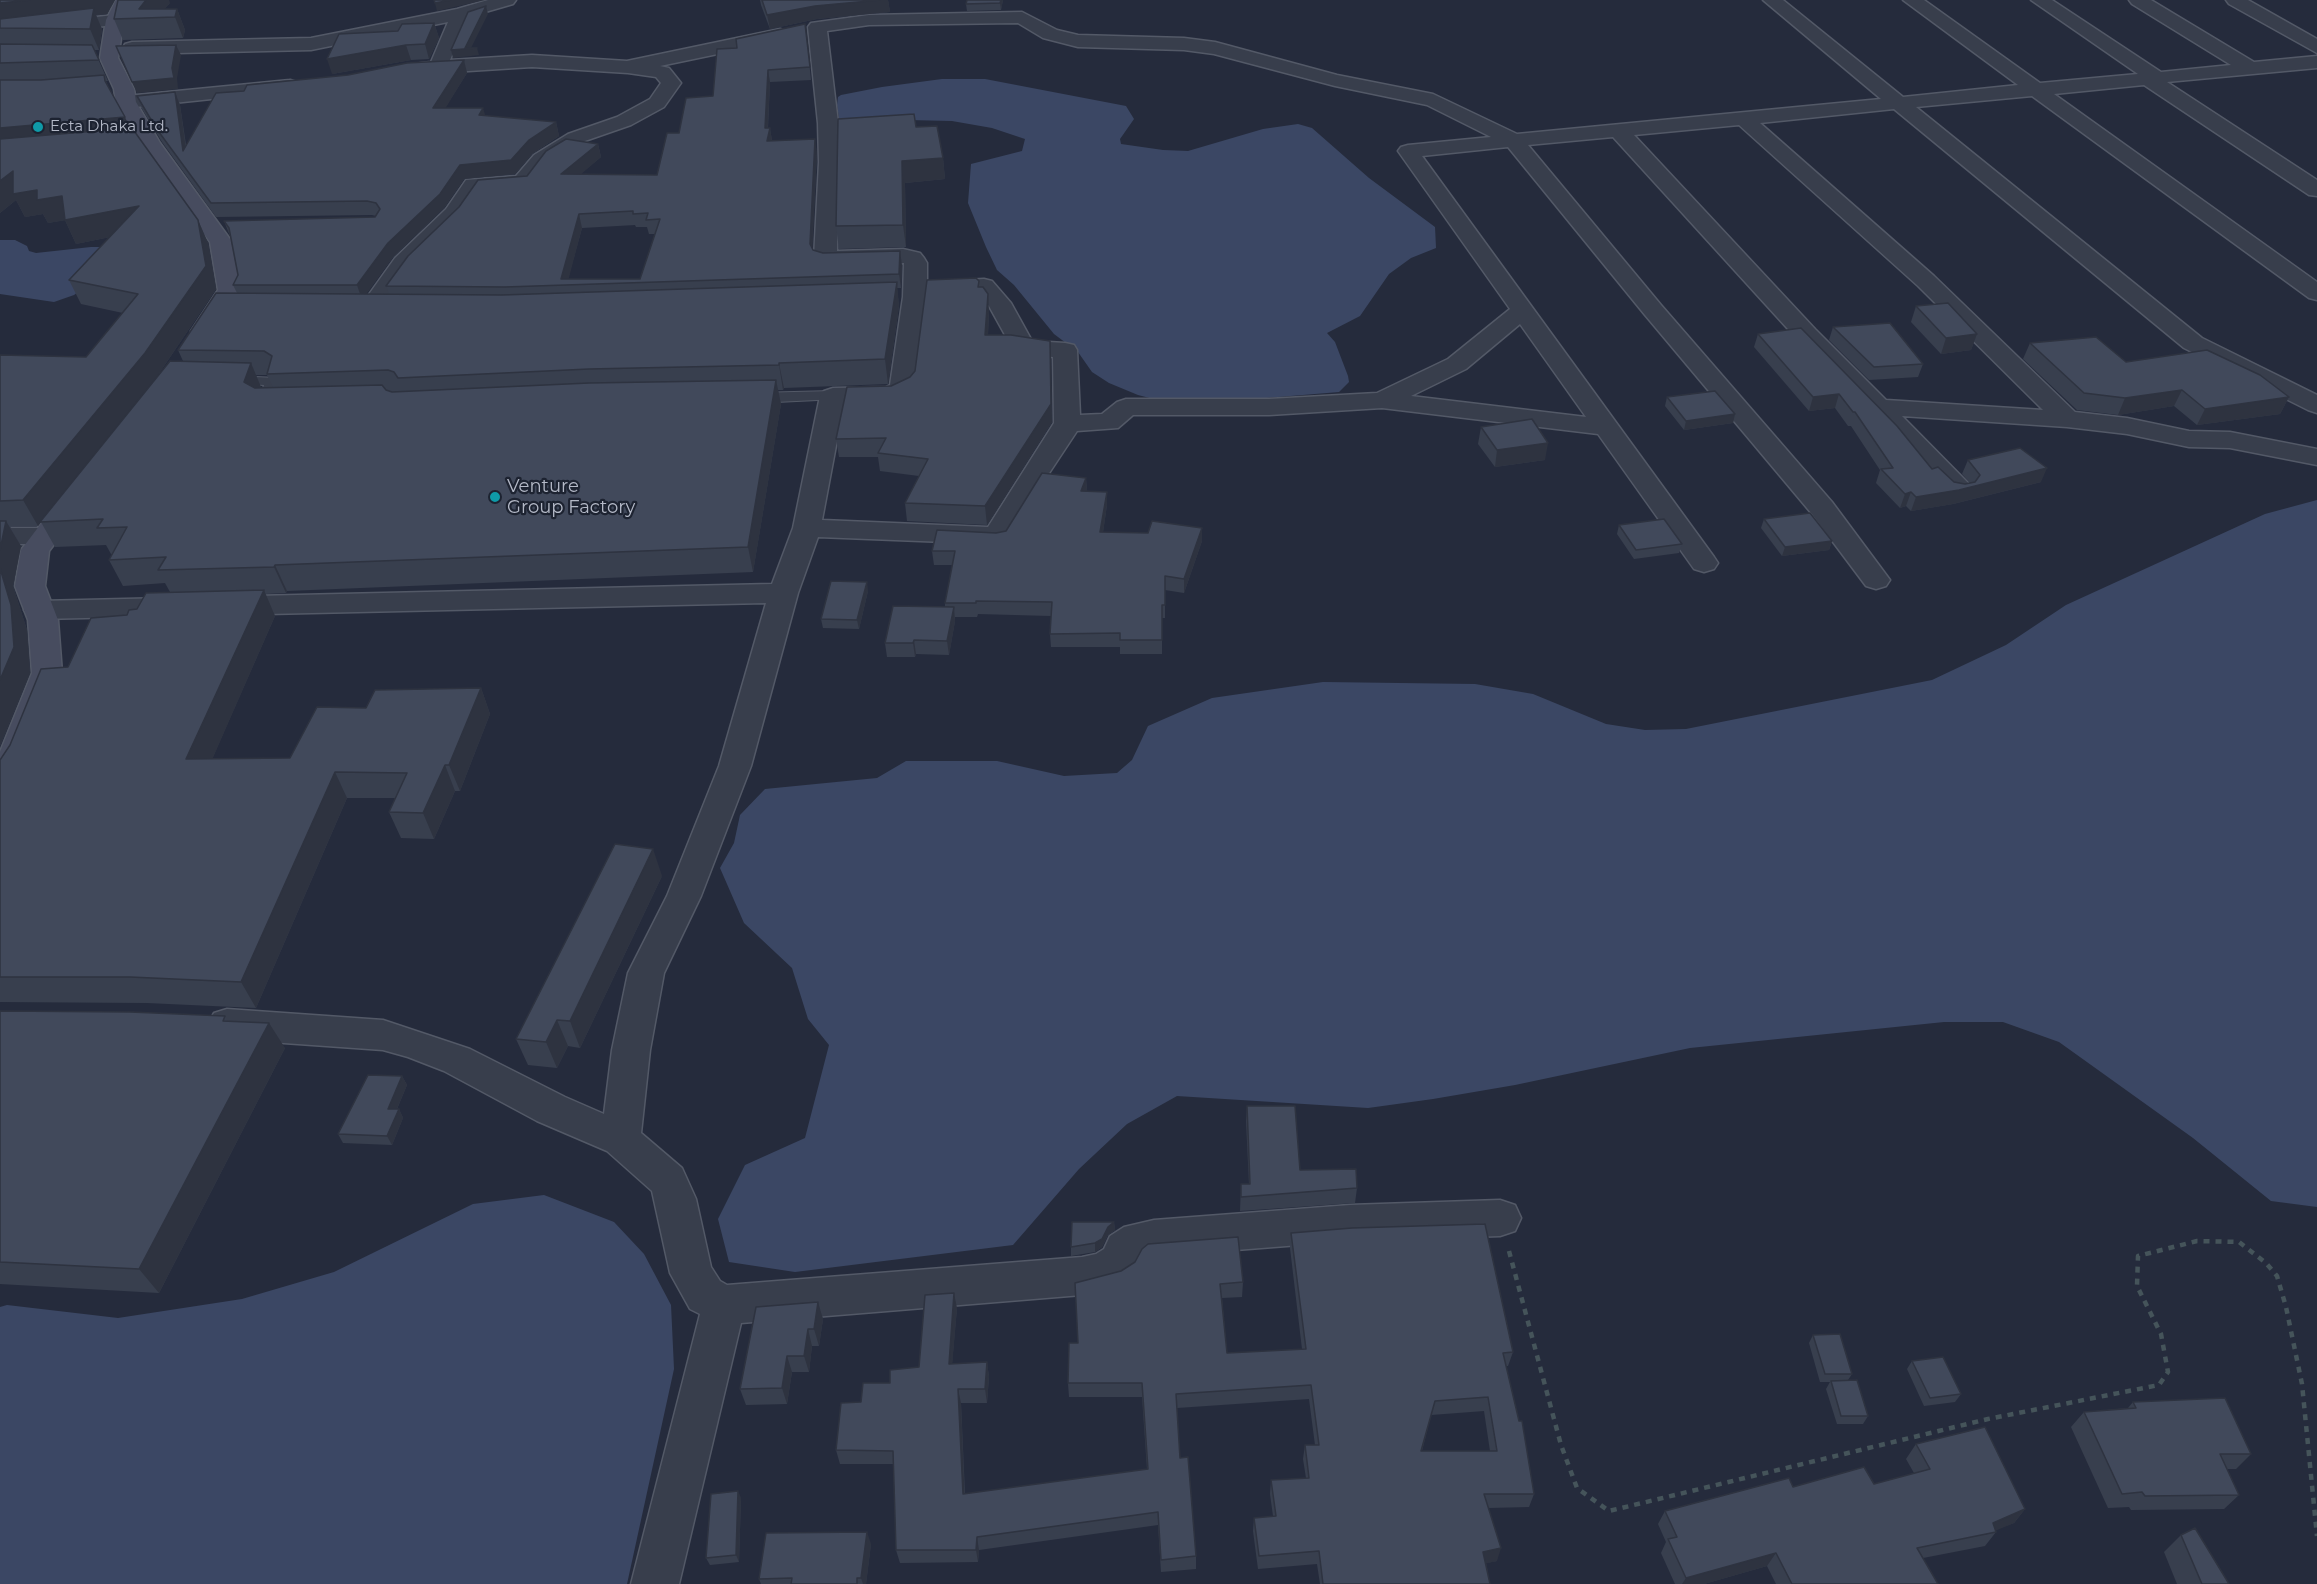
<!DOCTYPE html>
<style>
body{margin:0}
canvas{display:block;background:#252b3c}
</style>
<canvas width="2317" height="1584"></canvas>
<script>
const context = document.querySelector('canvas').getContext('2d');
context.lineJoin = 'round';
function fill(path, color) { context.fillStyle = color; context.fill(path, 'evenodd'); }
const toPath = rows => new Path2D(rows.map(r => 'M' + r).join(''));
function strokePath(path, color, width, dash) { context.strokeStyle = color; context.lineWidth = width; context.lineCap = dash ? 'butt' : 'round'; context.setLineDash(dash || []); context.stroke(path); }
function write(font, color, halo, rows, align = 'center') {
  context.font = font + ' Montserrat,sans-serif'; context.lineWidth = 4.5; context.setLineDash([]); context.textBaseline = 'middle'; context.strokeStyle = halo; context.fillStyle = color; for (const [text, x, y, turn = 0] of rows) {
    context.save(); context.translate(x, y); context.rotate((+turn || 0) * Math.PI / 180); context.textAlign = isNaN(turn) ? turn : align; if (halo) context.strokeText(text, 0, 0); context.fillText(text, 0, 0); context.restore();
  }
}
fill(toPath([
 [942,79,985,79,1126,106,1134,119,1120,139,1121,144,1163,150,1188,151,1263,129,1298,124,1312,128,1369,178,1435,227,1436,248,1411,258,1389,274,1360,316,1327,333,1335,342,1348,376,1349,382,1339,392,1218,402,1165,402,1138,395,1109,383,1092,372,1078,352,1054,334,1014,285,997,270,986,247,968,203,971,164,1022,151,1025,139,992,128,952,121,909,120,840,125,837,105,838,97,841,95,882,87],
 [0,240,15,240,27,246,29,251,36,253,91,247,107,247,87,285,74,295,54,302,0,294],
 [2317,500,2317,1207,2271,1201,2193,1138,2059,1042,2003,1022,1944,1022,1690,1048,1515,1085,1433,1099,1368,1108,1177,1096,1127,1124,1079,1169,1013,1245,795,1272,729,1262,718,1219,745,1165,805,1138,829,1045,808,1019,792,968,744,923,720,868,734,843,740,815,765,789,877,778,906,761,997,761,1064,776,1117,773,1132,760,1148,726,1212,698,1323,682,1475,684,1533,694,1606,724,1645,730,1686,729,1932,680,2006,645,2066,605,2265,514],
 [544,1195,614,1222,644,1254,671,1305,674,1369,627,1584,0,1584,0,1307,7,1305,118,1318,242,1299,334,1272,473,1204]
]), '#3b4764');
const lane = toPath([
 [231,376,278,378,280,381,274,402,280,406,272,411,260,409,257,406,264,385,226,383,224,380,226,377,231,376],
 [833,391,841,396,838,399,755,403,747,398,755,393,833,391]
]);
const street = toPath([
 [488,0,516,0,513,4,468,17,450,60,532,55,627,61,780,29,787,31,789,35,787,39,780,41,660,66,669,68,681,83,664,107,631,125,582,142,548,163,530,187,481,191,462,219,411,268,378,314,370,316,362,314,358,309,362,304,395,258,446,209,466,180,516,176,534,155,568,134,617,117,650,99,661,83,656,77,628,73,532,67,421,74,414,72,411,68,414,64,431,62,448,22,311,50,132,54,125,52,123,48,125,44,132,42,311,38,457,9,488,0],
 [1763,0,1783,0,1903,97,2018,85,1903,0,1924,0,2040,83,2138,74,2031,0,2052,0,2161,72,2231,65,2132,4,2129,0,2151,0,2254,62,2317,56,2317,68,2167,82,2317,180,2317,196,2309,195,2144,85,2054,94,2317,282,2317,300,2309,298,2032,96,1916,107,2202,338,2317,395,2317,413,2308,410,2184,348,1894,109,1760,123,1934,276,2075,412,2127,418,2189,431,2230,432,2317,449,2317,465,2230,448,2189,447,2127,434,2067,427,1902,416,1973,488,1969,494,1959,496,1949,494,1797,339,1613,137,1528,145,1661,305,1832,502,1890,580,1886,586,1876,589,1866,586,1812,514,1645,315,1508,147,1422,156,1714,557,1718,563,1714,569,1704,572,1694,569,1598,434,1382,408,1269,415,1133,415,1118,428,1077,431,1028,505,1007,542,997,544,818,537,798,593,751,766,701,896,664,973,650,1050,641,1133,682,1168,696,1199,711,1267,720,1281,727,1285,1082,1257,1096,1254,1104,1249,1110,1236,1124,1227,1154,1220,1350,1205,1500,1200,1515,1205,1521,1218,1515,1231,1500,1236,1350,1241,1147,1257,1140,1262,1134,1275,1120,1284,1082,1295,741,1323,679,1584,631,1584,700,1314,690,1309,670,1273,652,1191,607,1151,537,1121,444,1071,408,1057,383,1050,227,1039,214,1035,208,1024,214,1013,227,1009,383,1020,470,1049,565,1097,604,1114,612,1050,628,973,667,896,719,766,766,603,39,619,29,617,24,610,29,603,39,601,772,584,793,528,820,396,824,391,833,388,886,387,890,385,903,297,904,263,825,265,817,263,814,258,819,162,818,123,808,27,811,23,869,15,1022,12,1057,30,1078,35,1184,38,1215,42,1337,75,1433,94,1517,134,1881,99,1763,0],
 [1018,23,1043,38,1078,47,1184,50,1214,54,1335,86,1427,105,1491,137,1408,145,1401,147,1398,151,1510,309,1448,359,1377,393,1269,399,1126,399,1117,402,1102,414,1080,415,1077,350,1074,345,1065,343,1032,341,1011,303,992,281,984,279,927,282,927,263,924,258,920,253,903,249,837,251,839,162,838,123,827,31,869,25,1018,23],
 [1739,125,1918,286,2043,410,1886,400,1815,329,1634,135,1739,125],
 [927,292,978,293,989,306,1015,353,1053,357,1054,423,988,527,822,520,844,403,892,402,911,393,915,388,927,292],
 [1520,324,1586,417,1411,396,1466,369,1520,324],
 [2226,0,2248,0,2317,39,2317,53,2229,4,2226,0],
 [115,15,121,16,124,20,121,24,0,39,0,27,115,15],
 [290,80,297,82,300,86,297,90,126,108,119,106,116,102,119,98,126,96,290,80],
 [0,528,44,528,54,530,58,536,54,542,44,544,0,544,0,528]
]);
const secondary = toPath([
 [116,0,134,0,124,20,118,58,134,89,136,102,160,143,232,242,242,290,212,336,203,338,194,336,191,331,218,290,210,242,140,144,116,102,114,89,100,58,106,20,116,0],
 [75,490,85,492,89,498,49,551,45,586,58,620,62,673,25,770,12,789,0,793,0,752,32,673,28,620,15,586,21,550,65,492,75,490]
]);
strokePath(lane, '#535967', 2);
strokePath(street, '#535967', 3);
strokePath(secondary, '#535967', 3);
strokePath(toPath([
 [1509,1251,1561,1445,1577,1488,1609,1511,1988,1419,2159,1385,2168,1372,2161,1334,2137,1286,2138,1256,2197,1241,2239,1242,2266,1263,2277,1276,2286,1307,2302,1384,2317,1536]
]), '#45545a', 4.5, [6, 6]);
fill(lane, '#383e4c');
fill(street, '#383e4c');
fill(secondary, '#474c5f');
fill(toPath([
 [0,0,115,0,107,14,96,15,102,29,99,50,94,50,108,81,106,81,111,93,130,128,198,220,208,243,216,289,156,378,183,361,178,350,237,293,233,285,238,275,230,236,224,221,375,217,376,216,372,215,216,217,162,142,142,109,137,96,175,92,180,105,186,145,244,91,348,75,464,60,467,73,445,108,485,116,556,122,559,136,532,154,515,174,464,179,444,208,393,257,366,294,389,294,386,286,527,176,598,144,601,157,580,174,657,175,679,133,713,96,737,48,805,24,811,80,770,82,768,128,770,128,772,141,817,153,812,249,813,250,823,253,902,265,901,288,897,288,899,306,888,384,784,388,783,390,778,390,781,404,753,572,287,591,286,593,265,594,275,616,212,759,290,758,366,708,481,688,490,714,460,791,455,791,434,839,401,838,389,812,395,798,347,798,256,1008,147,1003,0,1002,0,760,68,667,127,615,170,592,165,583,123,586,109,560,112,554,111,554,106,545,55,547,41,522,38,526,10,526,21,546,13,586,27,630,30,673,0,746,0,355,86,357,123,313,81,304,69,280,110,237,76,244,65,220,48,223,43,214,25,217,16,200,0,213],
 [635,225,636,227,647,227,649,234,655,234,640,279,568,279,582,228],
 [256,375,267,375,273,388,261,388],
 [760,0,888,0,890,12,817,19,770,29,761,5],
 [1003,0,1001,10,967,11,966,4],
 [170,3,164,9,177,9,185,30,183,38,123,40,114,19],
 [434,23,439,38,429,59,411,60,332,74],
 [916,127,943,158,945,179,905,183,906,247,839,249,836,226],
 [979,281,979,287,989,312,988,335,1050,341,1052,422,987,525,907,521,905,503,919,476,880,471,878,457,839,457,836,439,891,386,910,377],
 [1916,306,1977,334,1971,350,1941,354,1911,322],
 [1833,327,1923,364,1918,377,1869,380,1829,340],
 [1801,328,1932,469,1954,482,1965,484,1970,483,1962,474,1968,460,2041,482,1953,504,1911,511,1906,506,1900,508,1876,483,1880,470,1851,426,1848,426,1835,408,1809,411,1754,347,1758,334],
 [2030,343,2126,362,2289,397,2280,414,2197,425,2174,406,2118,415,2077,410,2023,359],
 [1667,397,1735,414,1733,423,1684,430,1665,406],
 [1481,427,1545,460,1495,467,1478,444],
 [1086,478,1087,491,1107,505,1103,532,1202,541,1184,593,1165,590,1165,618,1162,618,1162,654,1120,654,1120,647,1051,647,1050,634,1051,616,978,614,977,617,955,617,955,621,949,655,916,654,915,657,887,657,885,643,945,607,945,603,953,565,934,565,932,551,996,533,1006,531],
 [1764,519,1832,541,1829,550,1782,556,1761,528],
 [1619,525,1682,544,1679,553,1634,559,1617,534],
 [868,591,859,629,823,628,821,619],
 [662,876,580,1048,568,1046,557,1068,528,1065,516,1039],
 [0,1011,225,1016,228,1021,285,1048,159,1293,0,1284],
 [402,1076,407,1085,397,1109,399,1109,403,1118,392,1145,343,1143,338,1134],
 [1247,1106,1300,1170,1357,1188,1355,1203,1240,1211,1241,1184,1249,1184,1246,1121],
 [1114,1222,1115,1230,1108,1235,1102,1247,1095,1252,1071,1256,1071,1247],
 [1291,1233,1513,1352,1508,1366,1506,1366,1534,1494,1529,1507,1488,1508,1497,1561,1486,1563,1490,1584,1320,1584,1317,1564,1258,1569,1253,1531,1254,1518,1273,1516,1270,1494,1271,1480,1306,1478,1303,1459,1305,1445,1315,1445,1309,1399,1177,1408,1180,1458,1196,1556,1196,1569,1161,1572,1158,1525,979,1550,978,1562,900,1563,896,1550,894,1464,840,1464,836,1450,861,1402,890,1383,919,1367,957,1308,952,1364,987,1362,989,1377,987,1403,961,1403,965,1494,1147,1469,1142,1397,1069,1397,1068,1383,1078,1343,1075,1283,1243,1282,1242,1297,1222,1298,1227,1353,1302,1349,1290,1248],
 [1484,1411,1490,1451,1422,1451,1431,1415],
 [818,1302,823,1319,819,1346,812,1346,809,1372,792,1372,787,1404,746,1405,740,1389],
 [1813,1335,1852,1374,1848,1380,1868,1416,1863,1424,1837,1424,1826,1389,1830,1382,1820,1382,1809,1343],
 [1912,1361,1961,1394,1955,1402,1924,1406,1907,1369],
 [2133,1402,2251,1454,2236,1469,2227,1469,2239,1495,2224,1509,2131,1510,2129,1507,2108,1508,2071,1427,2084,1412,2128,1408],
 [1916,1444,2025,1509,2014,1523,1995,1530,1996,1532,1985,1546,1923,1558,1938,1584,1776,1584,1767,1566,1704,1584,1675,1584,1661,1553,1666,1542,1658,1524,1665,1511,1793,1487,1874,1484,1914,1473,1906,1459],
 [741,1498,739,1562,710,1565,706,1558],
 [2181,1535,2229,1584,2177,1584,2164,1552],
 [871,1544,866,1584,761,1584,759,1579]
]), '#383f4e');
fill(toPath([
 [30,0,115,0,107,14,96,15,102,29,99,50,90,29,0,25,0,3],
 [146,0,169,0,170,3,157,18,139,9],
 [451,0,485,0,437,11,435,3],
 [880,0,888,0,890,12,817,19,770,29,767,15,815,6],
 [1001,0,1003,0,1001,10,1000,3],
 [486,6,488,14,471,48,477,48,479,55,453,58,451,50,465,48],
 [177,9,185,30,183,38,175,17],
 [434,23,439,38,429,59,425,44],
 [176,45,181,55,177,78,178,89,137,93,132,82,172,68],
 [406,45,411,60,332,74,327,59],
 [464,60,467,73,437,122,433,108],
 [768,70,770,82,767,142,765,128],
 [175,92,180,105,188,164,183,151],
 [483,108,487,121,479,115],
 [125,117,135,139,0,151,0,128],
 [556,122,559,136,532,154,515,174,464,179,444,208,393,257,362,300,357,285,388,243,460,165,529,140],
 [770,128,772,141,767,141],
 [815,139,817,153,812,258,810,244],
 [598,144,601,157,565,188,561,174],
 [943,158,945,179,905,183,906,247,903,225,902,161],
 [13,171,37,190,62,196,73,219,48,223,43,214,25,217,16,200,0,213,0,181],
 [139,206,149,229,76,244,65,220],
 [579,214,582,228,567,285,561,279],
 [198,220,208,243,216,289,156,378,38,526,23,500],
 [900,251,902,265,901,288,899,274],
 [897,282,899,306,888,384,885,359],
 [988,294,989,312,987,353,985,335],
 [1977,334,1971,350,1941,354,1946,338],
 [1050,341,1052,422,987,525,985,506],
 [251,363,261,387,255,407,244,382],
 [779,363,784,388,783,390,779,365],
 [776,380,781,404,753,572,748,547],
 [2182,390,2174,406,2118,415,2125,398],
 [1839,394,1835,408,1809,411,1813,397],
 [2289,397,2280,414,2197,425,2205,409],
 [1735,414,1733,423,1684,430,1686,421],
 [1548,443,1545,460,1495,467,1497,450],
 [2047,468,2041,482,1953,504,1911,511,1916,497],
 [1086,478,1087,491,1081,491],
 [1107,492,1107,505,1101,546,1100,532],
 [1911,492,1906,506,1900,508,1905,494],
 [6,521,21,546,13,586,27,630,30,673,0,746,0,550],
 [1202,528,1202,541,1184,593,1184,579],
 [1832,541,1829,550,1782,556,1785,547],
 [275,565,287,591,286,593,274,567],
 [867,582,868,591,859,629,857,620],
 [264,590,275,616,201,785,186,759],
 [954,607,955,621,949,655,947,641],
 [914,640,916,654,915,657,913,643],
 [481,688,490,714,460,791,449,765],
 [445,765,455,791,434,839,423,813],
 [335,772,347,798,256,1008,241,982],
 [653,849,662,876,580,1048,570,1021],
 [557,1020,568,1046,557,1068,546,1042],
 [269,1023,285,1048,159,1293,139,1269],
 [402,1076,407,1085,393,1118,388,1109],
 [399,1109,403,1118,392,1145,387,1136],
 [1114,1222,1115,1230,1108,1235,1102,1247,1095,1252,1095,1243,1108,1227],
 [954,1293,957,1308,951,1378,949,1364],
 [818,1302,823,1319,819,1346,814,1329],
 [808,1329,812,1346,809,1372,804,1356],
 [787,1356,792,1372,787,1404,782,1388],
 [987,1362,989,1377,987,1403,985,1389],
 [958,1389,961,1403,965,1508,963,1494],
 [738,1491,741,1498,739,1562,736,1555],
 [2025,1509,2014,1523,1985,1535,1993,1523],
 [867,1532,871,1544,866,1584,863,1584,861,1578],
 [977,1537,979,1550,978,1562,976,1550],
 [1501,1548,1497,1561,1479,1565,1483,1552],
 [1776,1553,1767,1566,1704,1584,1682,1584,1686,1578]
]), '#2e3340');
const building = toPath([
 [0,0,30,0,0,3,0,0],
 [118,0,146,0,139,9,177,9,175,17,114,19,118,0],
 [434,0,451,0,435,3,434,0],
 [762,0,880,0,815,6,767,15,762,0],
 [967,0,1001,0,1000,3,966,4,967,0],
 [486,6,465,48,477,48,451,50,468,12,486,6],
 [94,8,90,29,0,28,0,19,94,8],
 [434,23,425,44,406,45,327,59,339,34,398,31,402,24,434,23],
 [805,24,810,67,768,70,765,128,770,128,767,141,815,139,810,244,813,250,823,253,900,251,899,274,505,287,386,286,408,256,459,207,478,180,527,176,546,151,566,139,598,144,561,174,657,175,667,133,679,133,686,98,713,96,717,49,737,48,736,39,805,24],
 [633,211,633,214,648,213,646,220,660,219,640,279,561,279,579,214,633,211],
 [0,44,92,45,99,60,0,63,0,44],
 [176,45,172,68,174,78,132,82,116,46,176,45],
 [464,60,433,108,483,108,479,115,556,122,529,140,511,160,460,165,440,194,388,243,357,285,233,285,238,275,229,228,224,221,375,217,380,209,376,203,367,201,211,203,156,128,137,96,175,92,183,151,216,93,244,91,247,85,348,75,407,63,464,60],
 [104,75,105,81,125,117,0,128,0,80,41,80,104,75],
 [914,114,916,127,937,126,943,158,902,161,903,225,836,226,838,119,914,114],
 [132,128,198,220,206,266,145,353,23,500,0,501,0,355,86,357,138,294,69,280,139,206,65,220,62,196,37,200,37,190,13,194,13,171,0,181,0,139,132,128],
 [976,278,979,281,978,287,983,287,988,294,985,335,1011,335,1050,341,1051,404,985,506,905,503,928,459,878,453,886,438,836,439,847,387,891,386,910,377,915,371,927,280,976,278],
 [897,282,885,359,779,363,779,365,589,369,398,378,394,372,388,370,267,374,272,356,264,351,178,350,216,293,502,295,897,282],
 [1948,303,1977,334,1946,338,1916,306,1948,303],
 [1890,323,1923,364,1874,367,1833,327,1890,323],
 [1801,328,1897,426,1932,469,1938,467,1954,482,1965,484,1975,482,1980,475,1968,460,2020,448,2047,468,1959,490,1916,497,1911,492,1905,494,1881,469,1893,468,1855,412,1853,412,1839,394,1813,397,1758,334,1801,328],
 [2096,337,2126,362,2207,350,2260,375,2289,397,2205,409,2182,390,2125,398,2084,393,2030,343,2096,337],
 [170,361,251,363,244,382,255,388,382,385,386,390,392,392,589,383,776,380,748,547,275,565,274,567,158,570,166,557,109,560,127,527,97,528,103,519,40,522,170,361],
 [1715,391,1735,414,1686,421,1667,397,1715,391],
 [1532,419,1548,443,1497,450,1481,427,1532,419],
 [1042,473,1086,478,1081,491,1107,492,1100,532,1148,533,1152,521,1202,528,1184,579,1165,576,1165,605,1162,605,1162,640,1120,640,1120,633,1050,634,1052,602,976,601,976,603,945,603,955,551,932,551,937,530,996,533,1006,531,1042,473],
 [1810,513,1832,541,1785,547,1764,519,1810,513],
 [1664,519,1682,544,1636,550,1619,525,1664,519],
 [0,521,6,521,0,550,0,521],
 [0,568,11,605,14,647,0,680,0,568],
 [831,581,867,582,857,620,821,619,831,581],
 [264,590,186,759,290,758,317,707,366,708,375,690,481,688,449,765,445,765,423,813,389,812,407,773,335,772,241,982,130,977,0,977,0,760,10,745,41,669,68,667,91,618,127,615,129,610,137,609,146,593,264,590],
 [893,606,954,607,947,641,914,640,913,643,885,643,893,606],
 [615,844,653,849,570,1021,557,1020,546,1042,516,1039,615,844],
 [0,1011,130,1012,225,1016,223,1021,269,1023,139,1269,0,1262,0,1011],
 [368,1075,402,1076,388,1109,399,1109,387,1136,338,1134,368,1075],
 [1247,1106,1295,1106,1300,1170,1356,1169,1357,1188,1241,1197,1241,1184,1250,1184,1247,1106],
 [1072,1222,1114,1222,1108,1227,1102,1239,1095,1243,1071,1247,1072,1222],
 [1485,1224,1513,1352,1503,1353,1519,1421,1522,1421,1534,1494,1484,1494,1501,1548,1483,1552,1490,1584,1323,1584,1319,1551,1259,1556,1254,1518,1276,1516,1271,1480,1309,1478,1305,1445,1319,1445,1311,1385,1176,1394,1180,1458,1188,1457,1196,1556,1161,1560,1158,1512,977,1537,976,1550,896,1550,893,1451,836,1450,841,1403,861,1402,863,1383,890,1383,890,1370,919,1367,925,1295,954,1293,949,1364,987,1362,985,1389,958,1389,963,1494,1148,1469,1142,1383,1068,1383,1069,1343,1078,1343,1075,1283,1121,1271,1135,1262,1142,1249,1148,1244,1238,1237,1243,1282,1220,1284,1227,1353,1306,1349,1291,1233,1352,1228,1485,1224],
 [1488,1397,1497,1451,1421,1451,1435,1401,1488,1397],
 [818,1302,814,1329,808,1329,804,1356,787,1356,782,1388,740,1389,756,1307,818,1302],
 [1840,1334,1852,1374,1825,1374,1813,1335,1840,1334],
 [1943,1357,1961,1394,1930,1398,1912,1361,1943,1357],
 [1857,1380,1868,1416,1841,1416,1831,1381,1857,1380],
 [2225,1398,2251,1454,2220,1454,2239,1495,2145,1496,2142,1492,2122,1494,2084,1412,2136,1408,2133,1402,2225,1398],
 [1985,1427,2025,1509,1993,1523,1996,1532,1917,1548,1938,1584,1792,1584,1776,1553,1686,1578,1668,1539,1677,1537,1665,1511,1789,1478,1793,1487,1864,1467,1874,1484,1930,1469,1916,1444,1985,1427],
 [738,1491,736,1555,706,1558,711,1494,738,1491],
 [2195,1528,2229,1584,2202,1584,2181,1535,2195,1528],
 [867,1532,861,1578,857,1578,857,1584,791,1584,792,1578,759,1579,766,1533,867,1532]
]);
fill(building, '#41495b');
strokePath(building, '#2e3340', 1.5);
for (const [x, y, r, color] of [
 [38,127,6,"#0f9aa8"],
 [495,497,6,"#0f9aa8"]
]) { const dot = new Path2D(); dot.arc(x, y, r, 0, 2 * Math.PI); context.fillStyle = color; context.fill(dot); strokePath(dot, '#1d2331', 2); }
write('15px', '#b4b9c7', '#1d2331', [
 ["Ecta Dhaka Ltd.",50,127]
], 'left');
write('18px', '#b4b9c7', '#1d2331', [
 ["Venture",507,487],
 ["Group Factory",507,508]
], 'left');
</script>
